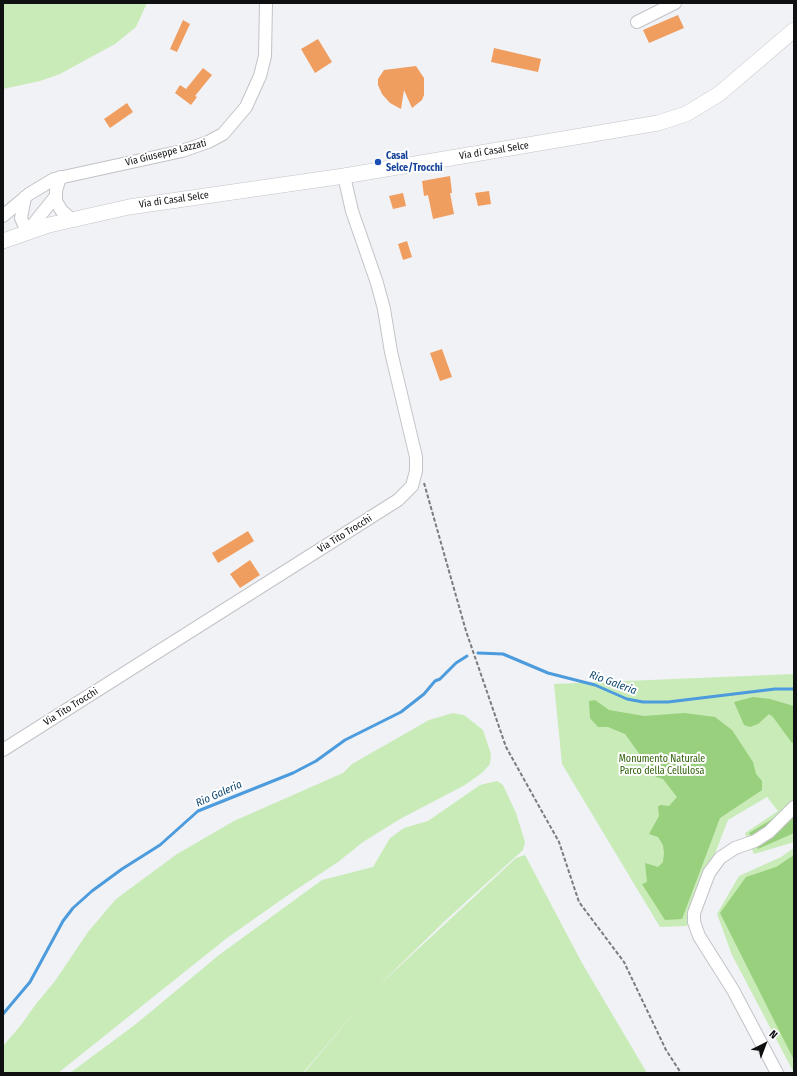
<!DOCTYPE html>
<style>
body{margin:0}
#map{position:relative;width:797px;height:1076px;overflow:hidden;background:#f1f2f6;font-family:"Fira Sans Condensed",sans-serif}
canvas{display:block}
.frame{position:absolute;inset:0;border:4px solid #0f1011;pointer-events:none}
.north{position:absolute;left:745px;top:1024px;width:40px;height:40px;-webkit-text-stroke:3px #fff;paint-order:stroke;rotate:42deg;font-size:11px;font-weight:700;line-height:16px;text-align:center;color:#0f1011}
.north::after{content:'';display:block;margin:auto;width:14px;height:18px;background:#0f1011;clip-path:polygon(50% 0,100% 100%,50% 72%,0 100%)}
</style>
<div id="map">
<canvas width="797" height="1076"></canvas>
<div class="frame"></div>
<div class="north">N</div>
</div>
<script>
const context = document.querySelector('canvas').getContext('2d');
context.lineJoin = 'round';
function fill(path, color) { context.fillStyle = color; context.fill(path, 'evenodd'); }
const toPath = rows => new Path2D(rows.map(r => 'M' + r).join(''));
function strokePath(path, color, width, dash) { context.strokeStyle = color; context.lineWidth = width; context.lineCap = dash ? 'butt' : 'round'; context.setLineDash(dash || []); context.stroke(path); }
function write(font, color, halo, rows, align = 'center') {
  context.font = font + ' "Fira Sans Condensed",sans-serif'; context.lineWidth = 4; context.setLineDash([]); context.textBaseline = 'middle'; context.strokeStyle = halo; context.fillStyle = color; for (const [text, x, y, turn = 0] of rows) {
    context.save(); context.translate(x, y); context.rotate((+turn || 0) * Math.PI / 180); context.textAlign = isNaN(turn) ? turn : align; if (halo) context.strokeText(text, 0, 0); context.fillText(text, 0, 0); context.restore();
  }
}
fill(toPath([
 [3,3,147,3,136,27,115,44,60,74,40,81,3,89],
 [794,674,794,842,754,854,745,833,778,811,767,797,728,820,687,926,660,927,562,764,554,684],
 [453,713,464,715,483,730,491,754,490,764,483,772,465,785,400,819,363,842,338,862,291,893,227,938,58,1073,3,1073,3,1046,21,1025,36,1004,55,981,88,932,116,899,177,854,234,821,343,773,352,764,429,720],
 [497,781,503,785,516,813,525,842,523,850,447,919,375,989,516,858,525,855,582,963,647,1073,304,1073,363,1002,303,1073,70,1073,136,1024,219,955,322,880,373,867,390,838,404,828,428,821,480,785],
 [794,848,794,1073,732,955,717,914,739,876,781,857]
]), '#c8ebb7');
fill(toPath([
 [753,697,770,699,794,706,794,742,792,743,773,717,769,714,758,724,750,727,744,725,734,702],
 [595,700,609,710,644,716,684,713,715,717,732,730,753,762,756,774,762,781,762,790,720,818,682,919,665,920,642,884,647,882,645,863,658,867,663,862,664,853,663,845,658,837,649,834,659,816,658,807,660,805,669,806,677,797,663,779,656,777,625,734,608,727,598,727,590,718,589,701],
 [794,806,794,833,758,849,749,833],
 [794,855,794,1060,720,913,746,877,776,867]
]), '#99d07d');
strokePath(toPath([
 [478,653,503,654,548,673,595,685,627,699,643,702,668,702,775,689,794,689],
 [3,1014,30,982,63,921,73,908,92,891,122,869,160,845,198,811,293,773,316,761,345,740,401,712,424,694,435,681,440,679,456,663,467,656]
]), '#4c9bdd', 3);
fill(toPath([
 [678,15,684,28,649,43,643,30],
 [183,20,190,24,177,52,170,49],
 [318,39,332,62,315,73,301,49],
 [494,48,541,59,538,72,491,62],
 [416,66,424,78,424,95,422,100,412,108,404,90,401,109,390,103,382,94,378,85,378,79,384,70],
 [203,68,212,75,195,96,197,97,191,105,175,93,180,85,186,89],
 [127,103,133,112,110,128,104,119],
 [450,176,452,193,450,193,454,214,433,219,428,195,424,196,422,181],
 [489,191,491,204,478,206,475,193],
 [403,193,406,206,393,209,389,196],
 [407,241,412,257,403,260,398,244],
 [442,349,452,377,440,381,430,353],
 [248,531,254,541,218,563,212,553],
 [250,560,260,575,240,588,230,574]
]), '#f09d60');
const minor = toPath([
 [637,22,675,3],
 [60,177,56,191,56,201,61,210,71,219],
 [25,197,21,218,27,232,55,197],
 [3,216,29,194,54,179,182,151,208,142,223,134,246,107,260,76,265,56,266,3],
 [3,750,398,500,412,486,416,471,416,457,391,352,384,309,377,283,352,211,344,176],
 [777,1073,733,990,699,936,694,922,694,913,709,873,720,858,735,848,755,841,769,832,794,807]
]);
const major = toPath([
 [3,241,49,225,129,207,344,176,658,123,686,114,719,94,794,30]
]);
strokePath(minor, '#c2c3c7', 14);
strokePath(major, '#c2c3c7', 16);
strokePath(toPath([
 [424,483,466,631,506,747,559,842,579,902,624,962,666,1050,681,1073]
]), '#7b7c7e', 2, [4, 2]);
strokePath(minor, '#fff', 12);
strokePath(major, '#fff', 15);
for (const [x, y, r, color] of [
 [378,162,4,"#1a4fb4"]
]) { const dot = new Path2D(); dot.arc(x, y, r, 0, 2 * Math.PI); context.fillStyle = color; context.fill(dot); strokePath(dot, '#fff', 1.5); }
write('10px', '#0f1011', '#fff', [
 ["Via di Casal Selce",494,151,-9],
 ["Via Giuseppe Lazzati",166,153,-14],
 ["Via di Casal Selce",174,200,-8],
 ["Via Tito Trocchi",345,534,-32],
 ["Via Tito Trocchi",71,707,-32]
]);
write('bold 10px', '#164399', '#fff', [
 ["Casal",386,156],
 ["Selce/Trocchi",386,168]
], 'left');
write('10px', '#31620b', '#fff', [
 ["Monumento Naturale",662,759],
 ["Parco della Cellulosa",662,771]
]);
write('italic 11px', '#0d4873', '#fff', [
 ["Rio Galeria",613,683,20],
 ["Rio Galeria",219,794,-24]
]);
</script>
